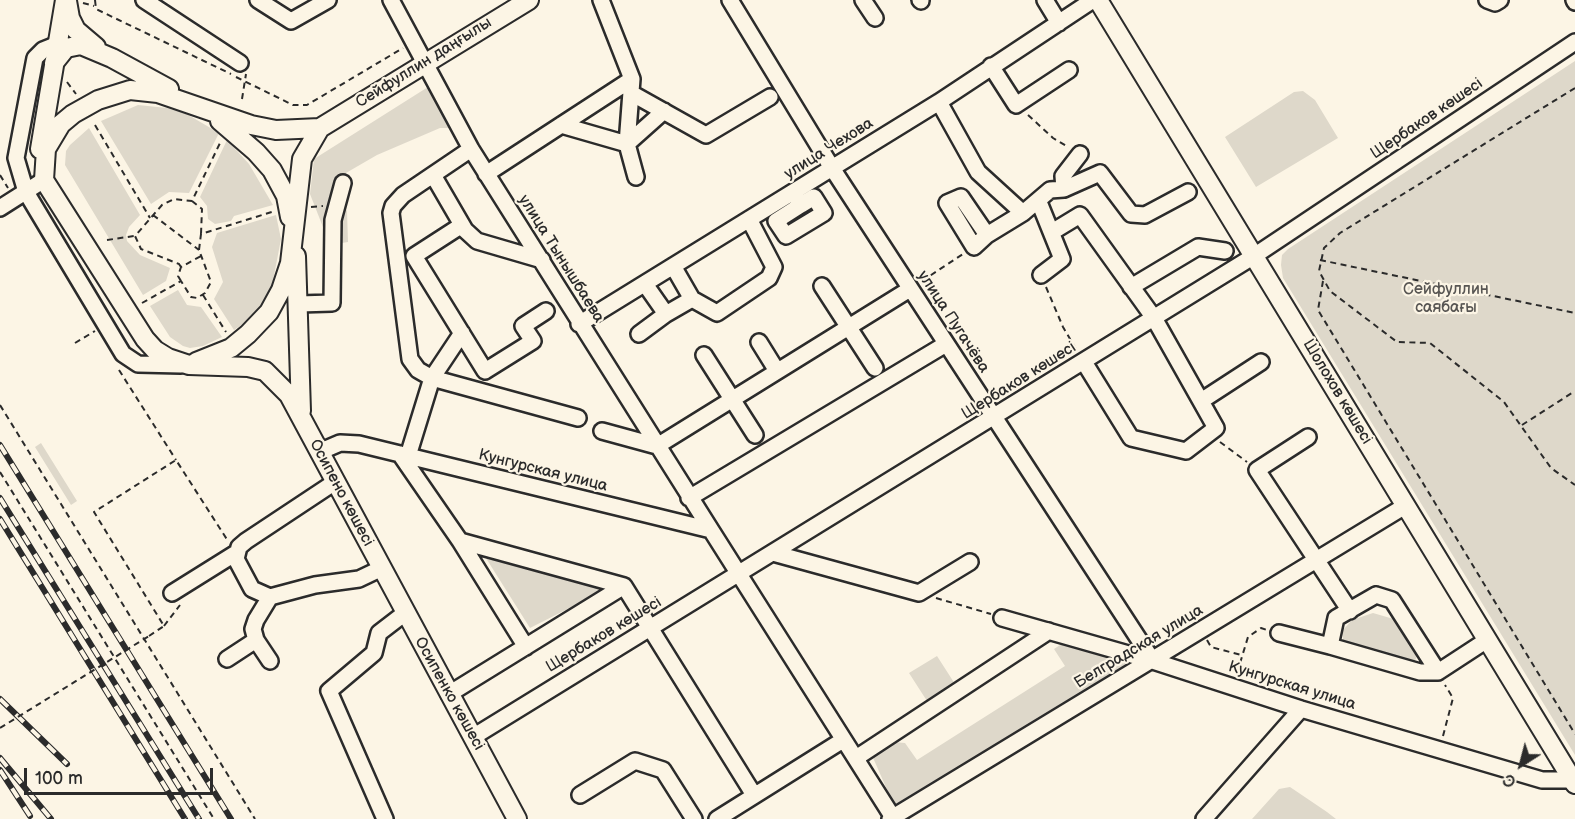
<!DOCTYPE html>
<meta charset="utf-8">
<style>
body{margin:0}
#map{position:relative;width:1575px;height:819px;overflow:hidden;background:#fcf5e5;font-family:"Balsamiq Sans",sans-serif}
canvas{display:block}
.north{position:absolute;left:1491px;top:735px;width:60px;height:60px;-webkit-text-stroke:4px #fcf5e5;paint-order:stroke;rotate:216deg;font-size:16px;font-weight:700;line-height:24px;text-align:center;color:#2b2b2b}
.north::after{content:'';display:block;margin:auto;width:21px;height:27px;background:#2b2b2b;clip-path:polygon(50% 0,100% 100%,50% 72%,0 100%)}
.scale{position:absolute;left:24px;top:768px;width:189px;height:27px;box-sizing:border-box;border:3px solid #2b2b2b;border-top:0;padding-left:8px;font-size:18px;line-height:21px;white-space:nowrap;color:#2b2b2b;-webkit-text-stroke:4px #fcf5e5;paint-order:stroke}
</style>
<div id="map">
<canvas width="1575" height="819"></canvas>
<div class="north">С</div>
<div class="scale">100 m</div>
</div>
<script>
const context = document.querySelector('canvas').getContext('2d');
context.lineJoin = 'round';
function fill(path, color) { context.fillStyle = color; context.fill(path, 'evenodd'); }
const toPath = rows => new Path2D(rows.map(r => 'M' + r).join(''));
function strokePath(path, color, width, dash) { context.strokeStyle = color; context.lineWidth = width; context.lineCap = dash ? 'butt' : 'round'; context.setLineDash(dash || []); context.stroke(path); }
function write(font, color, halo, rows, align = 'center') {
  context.font = font + ' "Balsamiq Sans",sans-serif'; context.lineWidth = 4.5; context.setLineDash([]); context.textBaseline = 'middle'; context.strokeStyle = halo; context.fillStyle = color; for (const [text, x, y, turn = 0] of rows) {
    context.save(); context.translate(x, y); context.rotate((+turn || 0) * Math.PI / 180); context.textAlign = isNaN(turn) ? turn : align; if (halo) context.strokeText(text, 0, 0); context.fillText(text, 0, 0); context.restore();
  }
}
fill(toPath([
 [1575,61,1575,755,1283,278,1281,265,1282,255,1288,249],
 [428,87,452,128,440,128,377,155,339,177,333,188,347,211,348,242,330,245,310,194,314,159],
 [1303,91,1315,100,1338,138,1256,187,1225,137,1294,92],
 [138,105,167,108,185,113,219,133,189,193,169,192,151,204,101,121],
 [89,128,140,215,129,227,126,235,127,241,140,255,170,268,166,281,143,295,65,165,66,151,70,145],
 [227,140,249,164,273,205,234,216,231,221,215,224,208,219,207,206,200,197],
 [276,215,281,239,272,286,253,317,234,330,214,299,223,282,212,247,217,233],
 [178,290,187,305,201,307,222,337,203,346,190,348,183,346,170,337,150,306],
 [41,443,77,501,71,505,35,447],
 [488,548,601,580,605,590,530,628,484,555],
 [1373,613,1397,620,1418,652,1414,664,1343,642,1343,630,1352,620],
 [1063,643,1140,663,895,808,871,753,883,741,905,743,917,760,1065,666,1054,649],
 [937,656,955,684,927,701,909,673],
 [1290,787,1327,812,1336,819,1252,819,1279,789]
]), '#ded8ca');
const minor = toPath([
 [144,0,240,63],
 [258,0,291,21,328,0],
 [391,0,471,149,711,530],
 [601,0,632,79,627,144,636,177],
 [730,0,832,168,1153,661],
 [863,0,875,18],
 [920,0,921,1],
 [1045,0,1059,23],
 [1487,0,1495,3,1500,0],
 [1574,0,1575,2],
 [58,44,43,50,35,58,16,158,26,192,123,354,138,364,181,365],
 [991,66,1016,105,1069,70],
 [631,93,706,135,770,97],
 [939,102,978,172,1023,213,987,235,974,247,947,203,961,197,987,235],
 [561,125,627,144,664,111],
 [471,149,403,195,393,206,391,213,410,359,418,370,432,378,578,418],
 [486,174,632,79],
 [433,175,465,230,477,241,542,260],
 [1064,189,1100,173,1131,214,1145,215,1188,192],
 [793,192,801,205,814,197,824,213,786,236,776,221,801,205],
 [1039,202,1062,259,1041,275],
 [0,208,44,180],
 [1023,213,1050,190,1064,189,1063,176,1080,154],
 [462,225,414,256,485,371,533,341,523,326,546,311],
 [1052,232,1080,215,1154,318,1216,428,1186,451,1131,438,1084,362],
 [673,266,692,299],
 [645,284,666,314],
 [822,286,875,368],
 [1131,287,1198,247,1225,251],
 [299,304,332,303,333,220,343,183],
 [579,324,939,102,1093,0],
 [639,334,666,314,692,299,717,313,769,278,774,267,749,219],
 [759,342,777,371],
 [704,355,755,435],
 [1201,401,1261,362],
 [602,431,657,446,910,289],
 [1308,437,1257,470,1350,611],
 [319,452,340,443,359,444,711,530,894,819],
 [400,454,460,541,526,647],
 [408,456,432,378,462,333],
 [335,482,246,541,239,547,236,559,252,589,270,597,315,585,359,579,380,569],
 [689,498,946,344],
 [460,541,624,586,754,795],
 [773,553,919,593,970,562],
 [172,593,236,553],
 [1376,595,1392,600,1438,672,1420,672,1330,646,1336,618,1376,595],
 [1002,618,1153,661,1301,709,1542,780,1572,780],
 [1279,633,1330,646],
 [256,640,270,661],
 [227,659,256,640,253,629,256,620,270,597],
 [1438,672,1487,640],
 [449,694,624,586],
 [473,737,1254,256,1575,42],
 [856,758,1049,631],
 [580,795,635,761,663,770,694,819],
 [385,819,329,691,374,653,379,633,405,613],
 [717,819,843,740],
 [890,819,1405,506],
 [1204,819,1301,709]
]);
const major = toPath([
 [1098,0,1575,784],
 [67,1,70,18,76,30,96,47],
 [54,63,66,48,81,45,112,58,169,89],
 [220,121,256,152,272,170,286,196,290,217],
 [320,128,276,130,251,125,158,93,130,90,98,100,73,114,61,124,46,149,44,180,145,339,155,350,168,358,189,365,248,367,265,371,289,395,517,819],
 [40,149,65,0],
 [296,256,301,411],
 [196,362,231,348,248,334,269,312,281,290,290,263,302,159,320,128,529,0]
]);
strokePath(minor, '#2b2b2b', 20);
strokePath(major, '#2b2b2b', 22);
strokePath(toPath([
 [95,0,96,9,231,74],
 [83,3,94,6],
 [236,77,293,105,307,105,403,48],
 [67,82,76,94],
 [1575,88,1340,233,1324,248,1319,271,1330,291,1397,342,1430,343,1504,402,1551,468,1575,485],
 [242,99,246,74],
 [1028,115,1053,138,1068,147],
 [95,125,150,218],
 [0,175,8,188],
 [192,201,202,209,201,234],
 [311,207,323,206],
 [153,215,199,250],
 [107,240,134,236],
 [1320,260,1575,313],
 [181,267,179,264,141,249,135,236,162,205,174,199,192,201,221,141],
 [181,281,178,276,181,267,201,256],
 [922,281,963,254],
 [1323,281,1318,310,1575,734],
 [1046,287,1063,327,1076,349],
 [203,295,226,332],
 [142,303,181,281,191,297,197,298,205,293,211,282,199,250,201,234,275,211],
 [75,343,95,331],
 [119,370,176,460],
 [0,405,255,819],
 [1522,425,1575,391],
 [1220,442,1247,462],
 [0,472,214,819],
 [936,598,991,614],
 [164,626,180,605],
 [149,636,164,626,94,512,176,460,228,541],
 [1207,640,1211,647,1241,655],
 [1237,673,1248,637,1261,628,1267,630],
 [1443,736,1453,698,1445,685]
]), '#2b2b2b', 2, [6, 4.5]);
strokePath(minor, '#fcf5e5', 15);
strokePath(major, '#fcf5e5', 18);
const rail = toPath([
 [0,445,231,819],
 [0,498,199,819],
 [0,519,185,819],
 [0,699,67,764],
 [0,758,51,819],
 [0,770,30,816]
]);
strokePath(rail, '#2b2b2b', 6);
strokePath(rail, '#fcf5e5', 4, [11]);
strokePath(toPath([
 [0,728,149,636]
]), '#2b2b2b', 2, [6, 4.5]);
write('16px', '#2b2b2b', '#fcf5e5', [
 ["Сейфуллин даңғылы",424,63,-32],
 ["Щербаков көшесі",1427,119,-34],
 ["улица Чехова",829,149,-32],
 ["улица Тынышбаева",561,259,58],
 ["улица Пугачёва",953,322,57],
 ["Щербаков көшесі",1019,381,-32],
 ["Шолохов көшесі",1337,392,59],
 ["Кунгурская улица",543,471,14],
 ["Осипено көшесі",341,493,62],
 ["Щербаков көшесі",604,635,-31],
 ["Белградская улица",1139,647,-31],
 ["Кунгурская улица",1292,686,17],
 ["Осипенко көшесі",449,694,61]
]);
write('16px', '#585653', '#fcf5e5', [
 ["Сейфуллин",1446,290],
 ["саябағы",1446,308]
]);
</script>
